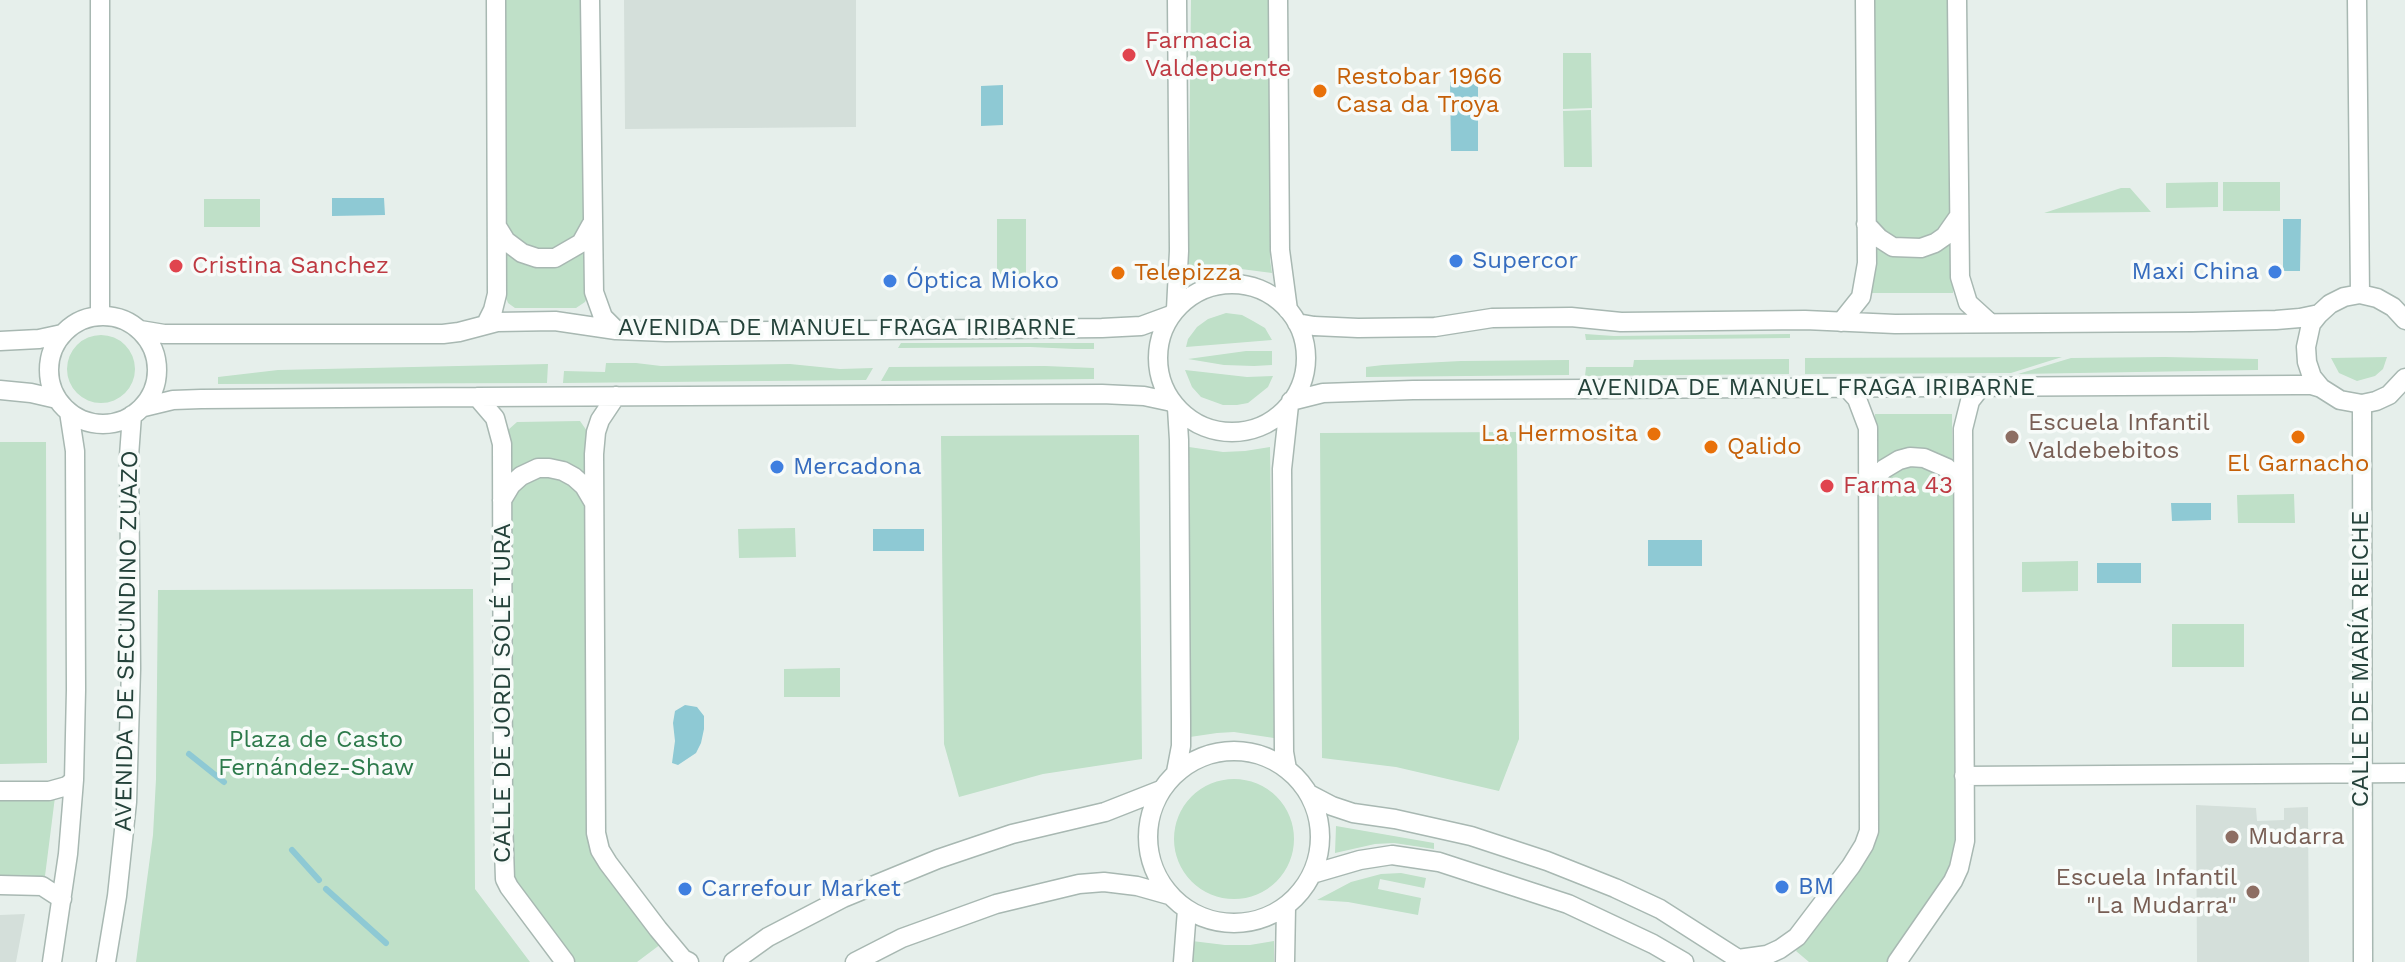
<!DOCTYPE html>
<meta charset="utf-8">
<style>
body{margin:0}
canvas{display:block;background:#e6efeb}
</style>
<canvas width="2405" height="962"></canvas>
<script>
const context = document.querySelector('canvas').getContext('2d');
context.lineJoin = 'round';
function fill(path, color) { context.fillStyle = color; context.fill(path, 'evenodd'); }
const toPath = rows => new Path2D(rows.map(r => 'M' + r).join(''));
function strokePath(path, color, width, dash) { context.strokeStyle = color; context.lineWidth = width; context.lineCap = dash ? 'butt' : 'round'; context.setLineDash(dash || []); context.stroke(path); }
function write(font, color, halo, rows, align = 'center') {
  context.font = font + ' "Work Sans",sans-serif'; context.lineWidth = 7; context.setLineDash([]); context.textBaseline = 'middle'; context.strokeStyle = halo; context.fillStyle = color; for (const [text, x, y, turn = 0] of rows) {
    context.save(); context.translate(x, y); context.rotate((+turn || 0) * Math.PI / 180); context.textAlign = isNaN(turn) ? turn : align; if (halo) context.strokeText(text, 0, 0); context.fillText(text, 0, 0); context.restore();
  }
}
fill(toPath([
 [624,0,856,0,856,127,625,129],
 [2196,805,2256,808,2257,821,2284,820,2284,808,2308,807,2309,962,2197,962],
 [25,914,16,962,0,962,0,915]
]), '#d4dfda');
fill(toPath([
 [503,0,585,0,588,296,585,302,576,308,515,308,508,303,505,295],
 [1191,0,1269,0,1270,260,1272,273,1241,269,1216,269,1186,273,1188,258],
 [1870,0,1951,0,1953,293,1872,293],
 [1563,53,1591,53,1592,108,1563,109],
 [1591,110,1592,167,1564,167,1563,111],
 [2218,182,2218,207,2166,208,2166,183],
 [2223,182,2280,182,2280,211,2223,211],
 [2121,188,2130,188,2151,212,2044,213],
 [204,199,260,199,260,227,204,227],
 [997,219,1026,219,1026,276,997,276],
 [1226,313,1242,315,1253,321,1265,328,1272,340,1186,347,1188,339,1197,327,1208,319],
 [1585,334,1614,336,1790,334,1790,338,1586,340],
 '67 369a34 34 0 1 1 68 0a34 34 0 1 1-68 0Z',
 [901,343,1094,343,1094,349,1075,349,1030,347,898,348],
 [1246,351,1272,351,1272,365,1254,366,1224,365,1188,359],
 [2062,357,2011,373,1805,374,1805,358],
 [2165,357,2258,359,2258,370,2018,374,2071,358],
 [2387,357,2383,369,2375,376,2357,381,2339,373,2331,358],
 [1789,359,1789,374,1585,376,1586,367,1633,367,1634,360],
 [1569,360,1569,375,1366,377,1366,367,1383,365,1461,361],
 [606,363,636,363,661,366,790,364,840,369,873,368,866,380,563,383,564,371,605,372],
 [548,364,547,383,218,384,218,377,278,370],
 [1045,366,1094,368,1094,379,881,381,889,367],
 [1185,370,1247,377,1273,376,1268,387,1248,403,1237,405,1223,405,1201,397,1192,387],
 [1875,414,1952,414,1957,834,1954,870,1887,962,1809,962,1796,951,1873,839],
 [580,421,587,431,590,834,661,944,637,962,575,962,517,886,511,870,509,837,508,430,517,422],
 [1517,432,1519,739,1499,791,1396,767,1322,758,1320,433],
 [1139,435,1142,759,1043,774,959,797,944,744,941,436],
 [0,442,46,442,47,763,0,764],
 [1189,447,1223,452,1245,451,1270,447,1274,738,1234,732,1217,733,1190,737],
 [2294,494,2295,523,2238,523,2237,495],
 [795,528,796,557,739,558,738,529],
 [2078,561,2078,591,2022,592,2022,562],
 [473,589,475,889,530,962,136,962,153,835,156,779,158,590],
 [2172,624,2244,624,2244,667,2172,667],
 [840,668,840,697,784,697,784,669],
 '1174 839a60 60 0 1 1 120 0a60 60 0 1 1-120 0Z',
 [55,797,45,876,0,876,0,798],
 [1336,826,1434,843,1434,849,1394,843,1375,844,1335,853],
 [1401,873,1426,878,1424,888,1380,879,1378,889,1421,898,1418,915,1348,902,1317,900,1351,882,1381,874],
 [1192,941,1225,945,1250,945,1274,941,1274,962,1192,962]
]), '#bfe0c8');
fill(toPath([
 [1450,82,1478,82,1478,151,1451,151],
 [1003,85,1003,125,981,126,981,86],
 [332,198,384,198,385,215,332,216],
 [2283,219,2301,219,2300,271,2283,271],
 [2171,503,2211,503,2211,520,2172,521],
 [873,529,924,529,924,551,873,551],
 [1648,540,1702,540,1702,566,1648,566],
 [2097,563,2141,563,2141,583,2097,583],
 [685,705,697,707,704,716,704,729,701,743,696,753,678,765,672,763,675,741,673,723,675,711]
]), '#8ec9d4');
strokePath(toPath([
 [189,754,224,782],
 [292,850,319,880],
 [326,889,386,943]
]), '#8ec9d4', 6);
const minor = toPath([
 [100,0,100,315],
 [590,0,594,292,603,317,616,330],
 [1278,0,1280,250,1288,310],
 [1957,0,1960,277,1968,303,1990,323],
 [2357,0,2360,294],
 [1866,224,1879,238,1893,247,1921,248,1935,243,1945,236,1959,216],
 [498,228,506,241,522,253,537,258,555,258,581,243,591,225],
 '1158 358a74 74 0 1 1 148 0a74 74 0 1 1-148 0Z',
 [1176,309,1179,251,1177,0],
 '49 370a54 54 0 1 1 108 0a54 54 0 1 1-108 0Z',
 [2405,320,2393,307,2377,298,2360,294,2344,297,2330,304,2319,314,2311,324,2306,347,2307,362,2312,377,2321,388,2340,400,2362,404,2376,401,2389,395,2405,378],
 [1841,322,1861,297,1867,263,1865,0],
 [1297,323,1314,326,1358,328,1435,327,1492,318,1571,317,1621,322,1805,320,1895,324,2192,322,2276,320,2300,318,2319,314],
 [486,324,493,310,497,294,496,0],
 [140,330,164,334,443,334,459,332,497,322,555,321,616,330,666,332,1102,328,1141,326,1171,315],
 [0,341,39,339,62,334],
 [0,390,31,393,57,399],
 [616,396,600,420,596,432,594,454,596,833,600,850,608,863,658,929,683,959,689,962],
 [477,397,495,418,502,444,503,819,505,879,509,887,565,962],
 [1291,401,1323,393,1413,390,2296,385,2311,385,2321,388],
 [2362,404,2363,962],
 [144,407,173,400,201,399,477,397,1102,394,1144,396,1172,402],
 [1869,484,1884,469,1899,460,1910,457,1924,458,1947,468,1959,480,1963,490],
 [502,500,511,485,521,476,538,468,549,468,563,471,574,477,584,486,594,503],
 '1148 837a86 86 0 1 1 172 0a86 86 0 1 1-172 0Z',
 [1287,769,1284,752,1282,469,1289,405],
 [1176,772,1181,746,1181,721,1179,440,1177,408],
 [1964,776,2405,773],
 [0,791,49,791,67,786,74,780],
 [1309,794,1332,806,1353,813,1395,819,1471,836,1547,861,1615,888,1660,909,1743,962],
 [1312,874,1360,860,1392,855,1439,862,1568,904,1653,944,1684,962],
 [0,885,42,886,62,899],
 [1738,959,1767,955,1780,949,1797,937,1851,866,1864,845,1869,831,1868,428,1857,399,1847,388],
 [52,962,68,854,74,780,76,690,75,451,69,412],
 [106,962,117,896,127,802,131,669,129,456,132,415],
 [733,962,768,937,843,898,938,859,1012,834,1105,812,1161,790],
 [855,962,902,938,996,904,1079,884,1104,882,1137,886,1169,895],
 [1183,962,1187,910],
 [1285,962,1286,907],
 [1897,962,1953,881,1959,868,1965,841,1963,429,1970,401,1981,387]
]);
strokePath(minor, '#a8b8b2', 21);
strokePath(minor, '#fff', 18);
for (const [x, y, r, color] of [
 [1129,55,8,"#e0444e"],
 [1320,91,8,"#e8710a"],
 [1456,261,8,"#3f7fe0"],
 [176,266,8,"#e0444e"],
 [2275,272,8,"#3f7fe0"],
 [1118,273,8,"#e8710a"],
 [890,281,8,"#3f7fe0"],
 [1654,434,8,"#e8710a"],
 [2012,437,8,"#8d6e63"],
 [2298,437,8,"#e8710a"],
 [1711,447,8,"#e8710a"],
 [777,467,8,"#3f7fe0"],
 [1827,486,8,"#e0444e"],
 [2232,837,8,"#8d6e63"],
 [1782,887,8,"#3f7fe0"],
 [685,889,8,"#3f7fe0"],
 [2253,892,8,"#8d6e63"]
]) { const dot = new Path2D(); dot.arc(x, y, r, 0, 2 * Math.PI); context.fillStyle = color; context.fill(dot); strokePath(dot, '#f7fbf9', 3); }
write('24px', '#be3a42', '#f7fbf9', [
 ["Farmacia",1145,41],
 ["Valdepuente",1145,69],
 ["Cristina Sanchez",192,266],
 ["Farma 43",1843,486]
], 'left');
write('24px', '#c56008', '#f7fbf9', [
 ["Restobar 1966",1336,77],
 ["Casa da Troya",1336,105],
 ["Telepizza",1134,273],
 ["La Hermosita",1638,434,"right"],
 ["Qalido",1727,447],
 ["El Garnacho",2298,464,"center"]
], 'left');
write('24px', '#366cbe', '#f7fbf9', [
 ["Supercor",1472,261],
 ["Maxi China",2259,272,"right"],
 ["Óptica Mioko",906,281],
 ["Mercadona",793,467],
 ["BM",1798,887],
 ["Carrefour Market",701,889]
], 'left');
write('24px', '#24423a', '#f7fbf9', [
 ["AVENIDA DE MANUEL FRAGA IRIBARNE",847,328],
 ["AVENIDA DE MANUEL FRAGA IRIBARNE",1806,388],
 ["AVENIDA DE SECUNDINO ZUAZO",127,641,-89],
 ["CALLE DE MARÍA REICHE",2361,659,-90],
 ["CALLE DE JORDI SOLÉ TURA",503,693,-90]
]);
write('24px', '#785e54', '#f7fbf9', [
 ["Escuela Infantil",2028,423],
 ["Valdebebitos",2028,451],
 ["Mudarra",2248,837],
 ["Escuela Infantil",2237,878,"right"],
 ["\"La Mudarra\"",2237,906,"right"]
], 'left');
write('24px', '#2d7a4b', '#f7fbf9', [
 ["Plaza de Casto",316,740],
 ["Fernández-Shaw",316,768]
]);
</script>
